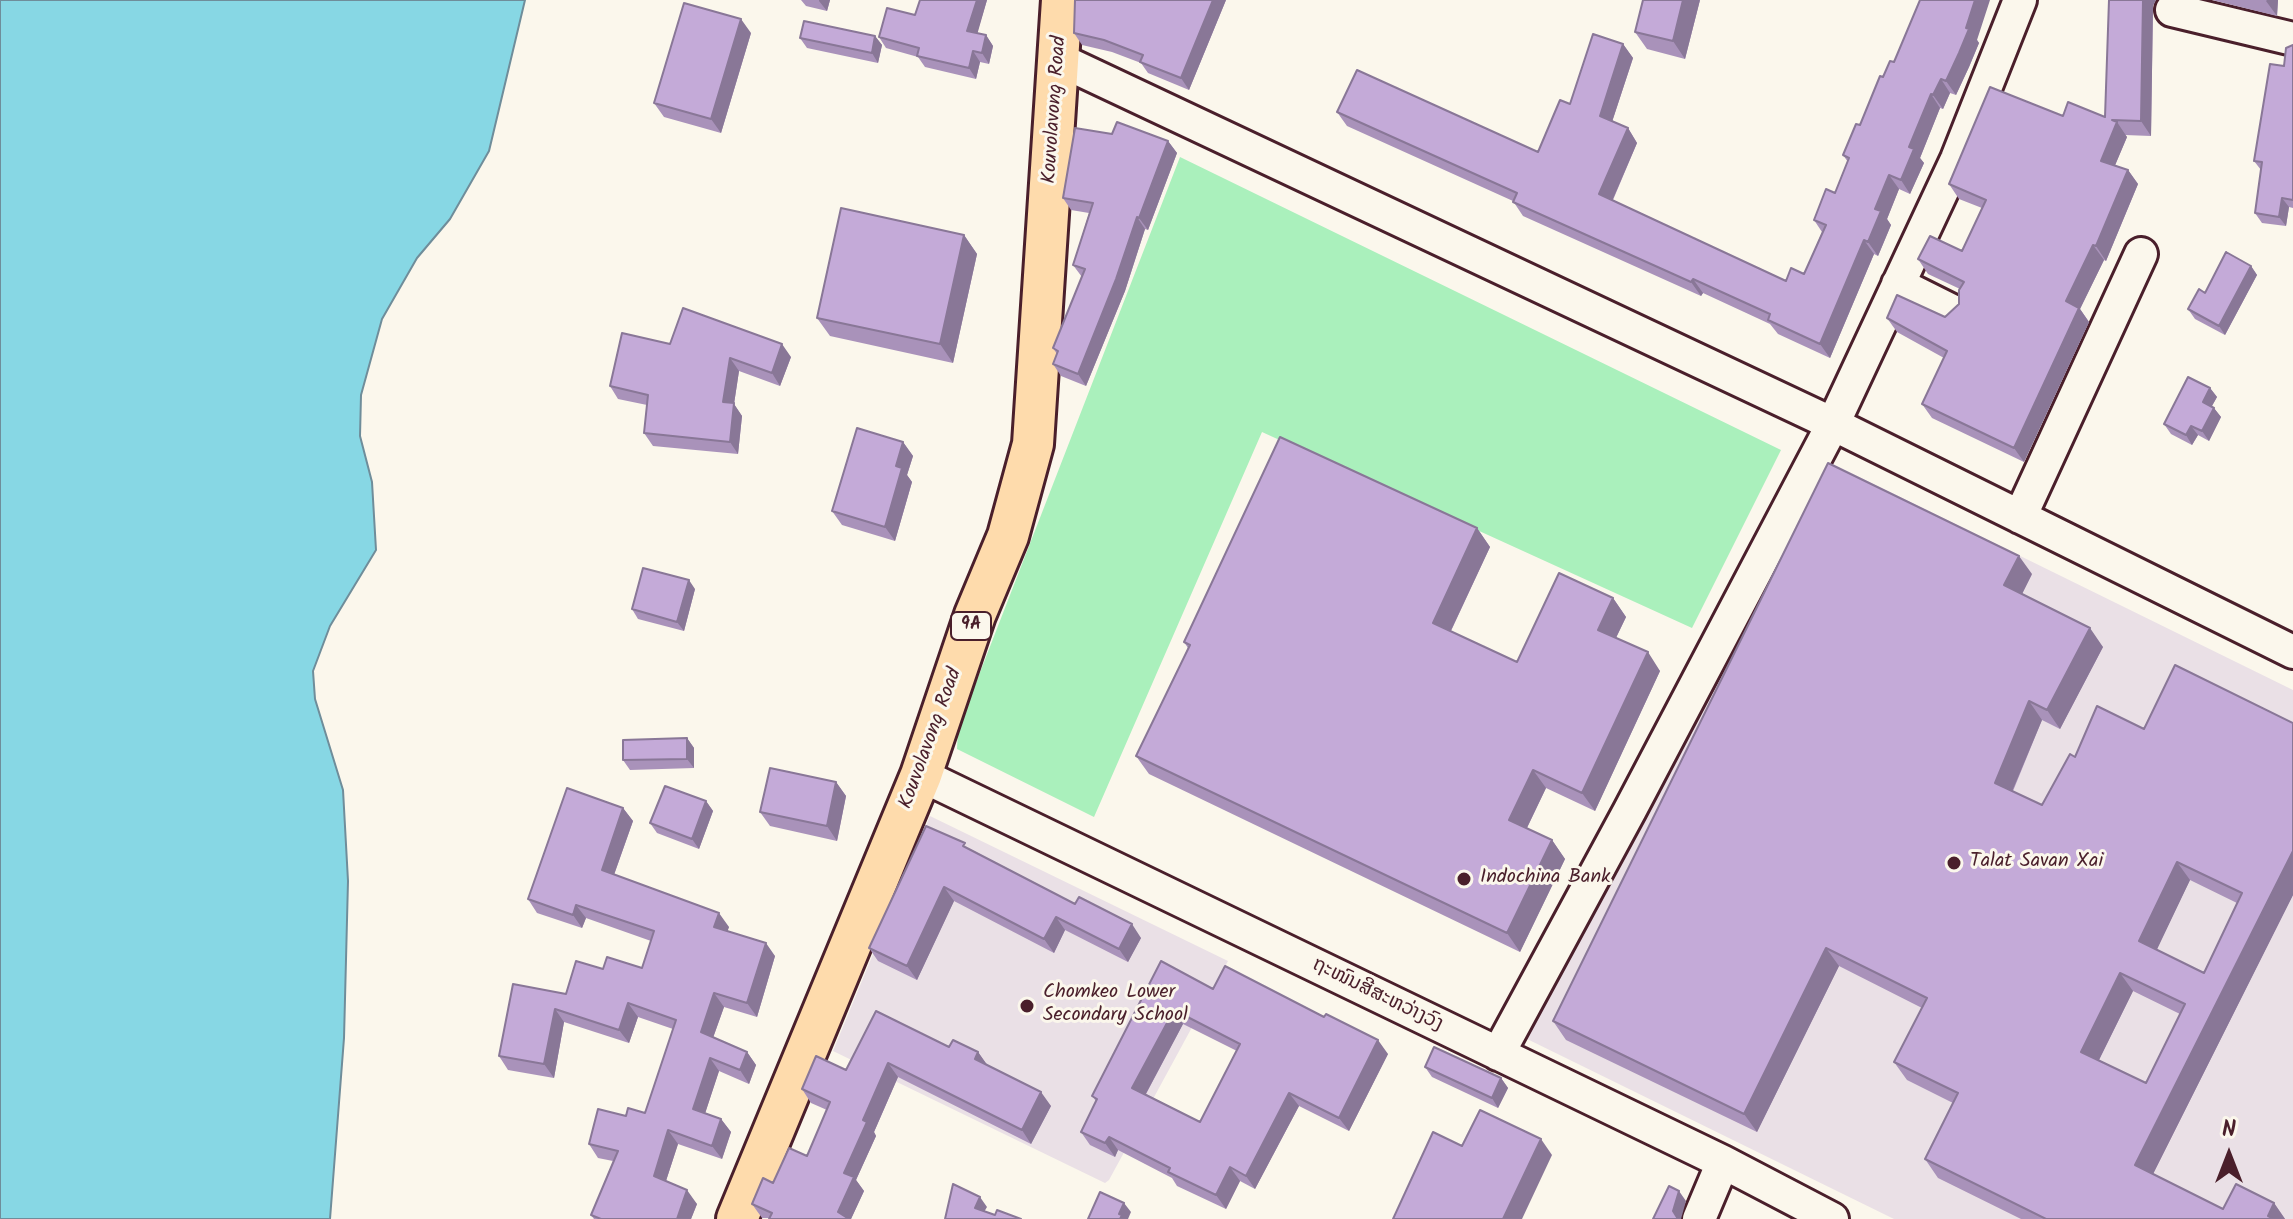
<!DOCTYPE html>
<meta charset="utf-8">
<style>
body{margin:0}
#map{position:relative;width:2293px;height:1219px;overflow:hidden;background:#fbf7ec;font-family:Kalam,sans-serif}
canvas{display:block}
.north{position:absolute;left:2189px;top:1115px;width:80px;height:80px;-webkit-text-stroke:6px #fbf7ec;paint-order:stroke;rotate:0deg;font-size:22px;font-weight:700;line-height:32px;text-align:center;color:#4a1f2b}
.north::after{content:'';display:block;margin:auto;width:28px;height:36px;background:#4a1f2b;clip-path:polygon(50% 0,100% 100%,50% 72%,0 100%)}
</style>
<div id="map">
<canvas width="2293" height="1219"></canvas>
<div class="north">N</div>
</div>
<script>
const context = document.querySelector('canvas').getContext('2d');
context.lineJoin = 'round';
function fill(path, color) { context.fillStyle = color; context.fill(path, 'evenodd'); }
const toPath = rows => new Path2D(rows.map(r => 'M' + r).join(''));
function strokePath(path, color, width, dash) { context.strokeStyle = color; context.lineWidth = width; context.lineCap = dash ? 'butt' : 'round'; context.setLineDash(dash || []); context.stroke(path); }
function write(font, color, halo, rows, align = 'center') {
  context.font = font + ' Kalam,"Noto Sans Lao",sans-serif'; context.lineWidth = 6; context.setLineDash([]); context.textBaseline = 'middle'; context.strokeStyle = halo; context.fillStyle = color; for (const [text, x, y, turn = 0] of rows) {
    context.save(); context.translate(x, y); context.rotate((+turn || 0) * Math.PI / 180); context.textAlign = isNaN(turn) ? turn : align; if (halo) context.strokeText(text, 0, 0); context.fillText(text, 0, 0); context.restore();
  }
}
fill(toPath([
 [1827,461,2293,690,2293,1219,1894,1219,1523,1037],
 [930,816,1228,961,1109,1180,1105,1183,833,1051]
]), '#eae0e6');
fill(toPath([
 [1180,157,1781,450,1692,628,1262,432,1094,817,957,749,958,729]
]), '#aaf0bc');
const water = toPath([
 [0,0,525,0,489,151,450,219,417,258,382,319,361,395,360,436,372,482,376,550,330,626,313,671,315,699,343,790,348,881,344,1038,330,1219,0,1219,0,0]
]);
fill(water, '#87d7e4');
strokePath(water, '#6f8d9a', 2);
const minor = toPath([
 [2172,10,2293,39],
 [1060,60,1833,424,2293,652],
 [1898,284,1952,311],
 [2020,517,2141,254],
 [921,775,1723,1162,1832,1219],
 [1498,1054,1630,810,1833,424,1957,159,2020,0],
 [1699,1219,1723,1162]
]);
const major = toPath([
 [737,1219,921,775,975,615,1008,536,1033,444,1062,0]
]);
strokePath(minor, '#4a1f2b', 38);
strokePath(major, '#4a1f2b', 46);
strokePath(minor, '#fbf7ec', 32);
strokePath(major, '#fedbac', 40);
fill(toPath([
 [801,0,830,0,827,11,806,6],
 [920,0,987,0,977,33,986,35,993,46,989,64,980,62,976,79,925,67,918,57,886,48,879,37,915,15],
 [1226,0,1189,90,1148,73,1141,63,1112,52,1082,45,1074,33],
 [1700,0,1685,59,1647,49,1635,32],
 [2212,0,2278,0,2277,16],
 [2153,6,2151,136,2125,135,2127,137,2115,165,2128,170,2138,184,2106,261,2104,260,2080,309,2089,322,2024,462,1932,418,1922,404,1944,358,1897,332,1887,318,1945,317,1959,304,1960,289,1928,274,1918,259,1962,251,1982,208,1959,199,1949,184,2063,116,2105,117],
 [751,33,721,133,664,117,654,103],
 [875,36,882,45,878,63,807,48,800,38],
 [1977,40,1979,43,1969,67,1956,95,1950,93,1943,109,1940,108,1920,158,1924,163,1910,194,1899,189,1887,219,1891,225,1878,256,1874,254,1830,358,1778,334,1770,324,1703,293,1701,296,1523,216,1513,201,1347,126,1337,112,1538,152,1570,104,1623,44,1633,58,1612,122,1628,128,1637,143,1613,200,1786,281,1804,274,1822,232,1814,220,1835,193,1848,162,1843,155,1860,125,1883,77,1894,62],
 [2293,45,2293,208,2289,207,2286,226,2262,223,2255,213,2261,170,2254,161,2284,66],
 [1112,134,1168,141,1177,153,1148,230,1145,229,1125,291,1086,386,1061,376,1053,364,1057,354,1053,348,1082,277,1073,265,1089,213,1071,210,1063,198],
 [964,235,977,254,953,363,830,336,817,318],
 [2251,266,2257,275,2225,335,2195,319,2188,309,2205,293],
 [670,344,791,357,780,386,739,371,734,404,742,416,738,454,653,446,644,433,647,405,618,399,610,386],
 [2210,388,2217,397,2212,406,2221,417,2209,441,2198,435,2192,445,2171,434,2164,424],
 [903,442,913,456,907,475,912,482,895,541,842,525,832,511],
 [1477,528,1490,547,1451,631,1517,662,1613,598,1626,617,1616,638,1660,671,1595,811,1546,788,1527,828,1552,840,1565,859,1520,952,1149,774,1136,756,1188,648,1184,642],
 [2032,574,2022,594,2103,647,2060,729,2042,720,2013,791,2042,805,2075,757,2144,729,2293,723,2293,895,2153,1174,2223,1209,2274,1203,2285,1219,2021,1219,1938,1178,1925,1159,1953,1103,1907,1080,1894,1062,1922,1008,1839,966,1757,1132,1566,1040,1553,1021],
 [2190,880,2237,903,2204,973,2156,950],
 [2133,991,2180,1014,2146,1083,2099,1060],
 [695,589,684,631,638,619,632,609],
 [687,738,694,748,694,768,630,770,623,760],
 [836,782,846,796,837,841,770,826,760,812],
 [706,801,713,811,699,849,657,833,650,823],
 [623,808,633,821,614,875,729,927,727,931,775,956,757,1017,724,1007,713,1038,747,1052,756,1065,749,1084,719,1071,705,1113,721,1119,731,1132,722,1159,678,1144,666,1181,697,1204,691,1219,594,1219,591,1215,613,1161,598,1158,589,1144,626,1116,645,1113,673,1029,638,1017,629,1043,564,1022,554,1078,508,1070,499,1056,566,994,603,969,642,968,651,941,586,918,582,928,537,913,528,899],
 [968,848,1141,938,1128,962,1065,930,1054,953,954,901,917,980,878,961,869,948],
 [1161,961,1213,989,1388,1054,1349,1131,1299,1106,1255,1189,1240,1181,1226,1209,1177,1186,1172,1178,1118,1150,1115,1157,1090,1145,1081,1132,1096,1101,1092,1096],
 [1183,1024,1237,1051,1200,1122,1146,1094],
 [949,1047,978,1052,987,1065,1051,1106,1031,1144,898,1077,874,1132,876,1136,856,1180,864,1191,851,1219,762,1218,752,1204,773,1183,807,1156,827,1110,811,1103,802,1089,846,1070],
 [1425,1067,1501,1078,1508,1088,1498,1108,1432,1077]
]), '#a992ba');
fill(toPath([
 [819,0,830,0,827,11,819,1],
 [977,0,987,0,975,42,967,31],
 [1213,0,1226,0,1189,90,1181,78],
 [1683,0,1700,0,1685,59,1673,41],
 [1975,0,1990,0,1977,40,1979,43,1969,67,1956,95,1946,81,1966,28],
 [2143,0,2156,0,2153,6,2151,136,2141,121],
 [2267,0,2278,0,2277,16,2266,1],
 [741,19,751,33,721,133,711,119],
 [986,35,993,46,989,64,982,53],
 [875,36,882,45,878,63,872,53],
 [1623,44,1633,58,1609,131,1600,116],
 [973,51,980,62,976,79,969,68],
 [1941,79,1950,93,1943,109,1933,95],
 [1931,94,1940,108,1920,158,1924,163,1910,194,1901,180,1909,147],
 [2117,122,2127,137,2111,175,2101,161],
 [1628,128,1637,143,1609,208,1599,194],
 [1168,141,1177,153,1148,230,1139,218],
 [2128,170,2138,184,2106,261,2096,246],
 [1889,175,1899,189,1887,219,1891,225,1878,256,1868,242,1875,209],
 [2282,198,2289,207,2286,226,2279,217],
 [1137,217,1145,229,1125,291,1086,386,1078,374],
 [964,235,977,254,953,363,940,344],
 [1864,240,1874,254,1830,358,1820,344],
 [2093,245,2104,260,2080,309,2089,322,2024,462,2014,448,2066,301],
 [2251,266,2257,275,2225,335,2219,326],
 [1693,279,1703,293,1701,296,1691,282],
 [782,344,791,357,780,386,772,373],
 [730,358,739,371,734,404,742,416,738,454,730,442,723,402],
 [2210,388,2217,397,2209,411,2203,402],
 [2214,408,2221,417,2209,441,2202,431],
 [2191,426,2198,435,2192,445,2186,435],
 [903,442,913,456,907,475,912,482,895,541,885,527,896,466],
 [1477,528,1490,547,1446,641,1433,623],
 [2019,556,2032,574,2017,604,2004,585],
 [689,580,695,589,684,631,677,622],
 [1613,598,1626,617,1611,648,1598,630],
 [2090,628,2103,647,2060,729,2047,710],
 [1648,652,1660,671,1595,811,1582,793],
 [2029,701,2042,720,2008,801,1995,783],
 [687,738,694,748,694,768,687,759],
 [1533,770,1546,788,1522,838,1509,820],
 [836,782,846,796,837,841,827,826],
 [706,801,713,811,699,849,692,839],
 [623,808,633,821,611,883,602,870],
 [1552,840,1565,859,1520,952,1507,933],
 [2293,851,2293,895,2148,1184,2135,1165],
 [2177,862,2190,880,2152,960,2139,941],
 [944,887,954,901,917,980,907,966],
 [576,905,586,918,582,928,573,915],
 [719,913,729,927,724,941,714,927],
 [1056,917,1065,930,1054,953,1044,939],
 [1132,924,1141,938,1128,962,1119,949],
 [766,943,775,956,757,1017,747,1003],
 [1826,948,1839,966,1757,1132,1744,1114],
 [2120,973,2133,991,2094,1070,2081,1052],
 [714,993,724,1007,710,1046,701,1032],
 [628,1003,638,1017,629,1043,619,1030],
 [555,1009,564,1022,554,1078,544,1064],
 [1174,1010,1183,1024,1142,1101,1132,1088],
 [1378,1040,1388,1054,1349,1131,1339,1118],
 [747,1052,756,1065,749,1084,740,1070],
 [978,1052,988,1066,975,1059],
 [710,1058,719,1071,702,1123,693,1109],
 [888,1063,898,1077,874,1132,876,1136,856,1180,864,1191,851,1219,842,1219,838,1212,844,1173,863,1120],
 [1501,1078,1508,1088,1498,1108,1492,1098],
 [1041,1092,1051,1106,1031,1144,1022,1130],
 [1289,1093,1299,1106,1255,1189,1246,1176],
 [721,1119,731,1132,722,1159,712,1146],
 [668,1130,678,1144,663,1190,654,1176],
 [1109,1137,1118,1150,1115,1157,1105,1143],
 [1541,1139,1552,1155,1522,1219,1503,1219],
 [1230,1167,1240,1181,1226,1209,1216,1195],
 [687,1190,697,1204,691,1219,677,1219],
 [1679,1191,1686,1201,1681,1219,1678,1219,1673,1211],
 [980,1197,987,1207,981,1217,975,1208],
 [1124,1203,1131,1212,1128,1219,1120,1219,1119,1214],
 [2274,1203,2285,1219,2270,1219,2268,1216]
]), '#897797');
const building = toPath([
 [920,0,977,0,967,31,986,35,982,53,973,51,969,68,917,56,919,48,879,37,887,8,915,15,920,0],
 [1075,0,1213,0,1181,78,1140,62,1143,55,1104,40,1074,33,1075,0],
 [1643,0,1683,0,1673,41,1635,32,1643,0],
 [1920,0,1975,0,1966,28,1969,29,1959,53,1946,81,1941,79,1933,95,1931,94,1909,147,1914,149,1901,180,1889,175,1875,209,1881,211,1868,242,1864,240,1820,344,1768,320,1770,314,1693,279,1691,282,1513,202,1517,193,1337,112,1357,70,1538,152,1560,100,1570,104,1593,34,1623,44,1600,116,1628,128,1599,194,1786,281,1791,268,1804,274,1826,225,1814,220,1826,189,1835,193,1849,158,1843,155,1856,124,1860,125,1880,76,1883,77,1890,61,1894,62,1920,0],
 [2109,0,2143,0,2141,121,2112,120,2117,122,2101,161,2128,170,2096,246,2093,245,2066,301,2079,308,2014,448,1922,404,1947,351,1887,318,1897,295,1945,317,1959,304,1959,290,1964,282,1918,259,1930,236,1962,251,1986,200,1949,184,1990,87,2063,116,2068,102,2105,117,2109,0],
 [684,3,741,19,711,119,654,103,684,3],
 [804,21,875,36,872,53,800,38,804,21],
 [2293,45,2293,200,2282,198,2279,217,2255,213,2262,162,2254,161,2270,64,2284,66,2286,48,2293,45],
 [1117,122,1168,141,1139,218,1137,217,1116,279,1078,374,1053,364,1058,351,1053,348,1085,269,1073,265,1093,203,1063,198,1075,128,1112,134,1117,122],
 [841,208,964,235,940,344,817,318,841,208],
 [2226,252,2251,266,2219,326,2188,309,2199,289,2205,293,2226,252],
 [683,308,782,344,772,373,730,358,723,402,734,403,730,442,644,433,648,395,610,386,622,333,670,344,683,308],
 [2188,377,2210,388,2203,402,2214,408,2202,431,2191,426,2186,435,2164,424,2188,377],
 [857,428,903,442,896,466,902,468,885,527,832,511,857,428],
 [1280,437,1477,528,1433,623,1517,662,1559,573,1613,598,1598,630,1648,652,1582,793,1533,770,1509,820,1552,840,1507,933,1136,756,1190,645,1184,642,1280,437],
 [1828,463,2019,556,2004,585,2090,628,2047,710,2029,701,1995,783,2042,805,2070,754,2075,757,2097,706,2144,729,2175,665,2293,723,2293,851,2135,1165,2223,1209,2236,1184,2274,1203,2268,1216,2274,1219,2046,1219,1925,1159,1958,1093,1894,1062,1927,998,1826,948,1744,1114,1553,1021,1828,463],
 [2177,862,2242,893,2204,973,2139,941,2177,862],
 [2120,973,2185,1004,2146,1083,2081,1052,2120,973],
 [643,568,689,580,677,622,632,609,643,568],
 [687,738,687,759,623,760,623,740,687,738],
 [770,768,836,782,827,826,760,812,770,768],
 [665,786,706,801,692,839,650,823,665,786],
 [567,788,623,808,602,870,719,913,714,927,766,943,747,1003,714,993,701,1032,747,1052,740,1070,710,1058,693,1109,721,1119,712,1146,668,1130,654,1176,687,1190,677,1219,601,1219,591,1215,618,1151,589,1144,598,1109,626,1116,628,1108,645,1113,676,1020,628,1003,619,1030,555,1009,544,1064,499,1056,513,984,566,994,576,961,603,969,607,957,642,968,654,931,576,905,573,915,528,899,567,788],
 [926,826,965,843,963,846,1075,904,1079,897,1132,924,1119,949,1056,917,1044,939,944,887,907,966,869,948,926,826],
 [1161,961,1213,989,1225,966,1324,1017,1326,1014,1378,1040,1339,1118,1289,1093,1246,1176,1230,1167,1216,1195,1168,1172,1170,1168,1109,1137,1105,1143,1081,1132,1097,1099,1092,1096,1161,961],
 [1174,1010,1240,1044,1200,1122,1132,1088,1174,1010],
 [876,1011,949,1047,953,1040,978,1052,975,1059,1041,1092,1022,1130,888,1063,863,1120,867,1122,844,1173,854,1177,838,1212,849,1219,769,1219,772,1213,752,1204,763,1178,773,1183,789,1148,807,1156,830,1102,802,1089,816,1056,846,1070,876,1011],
 [1434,1047,1501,1078,1492,1098,1425,1067,1434,1047],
 [1480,1110,1541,1139,1503,1219,1393,1219,1433,1132,1462,1146,1480,1110],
 [953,1184,980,1197,975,1208,995,1215,997,1210,1021,1219,945,1219,953,1184],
 [1669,1186,1679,1191,1673,1211,1678,1219,1653,1219,1669,1186],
 [1100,1192,1124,1203,1119,1214,1122,1215,1120,1219,1088,1219,1100,1192]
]);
fill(building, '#c4aad8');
strokePath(building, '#897797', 2);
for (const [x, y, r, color] of [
 [1954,863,8,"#4a1f2b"],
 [1464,879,8,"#4a1f2b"],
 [1027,1006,8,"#4a1f2b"]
]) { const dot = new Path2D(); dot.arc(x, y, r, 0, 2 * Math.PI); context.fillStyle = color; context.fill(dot); strokePath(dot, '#fbf7ec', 3); }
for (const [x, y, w] of [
 [971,626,40]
]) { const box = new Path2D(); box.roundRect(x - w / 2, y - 14, w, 28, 6); context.fillStyle = '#fbf7ec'; context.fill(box); strokePath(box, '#4a1f2b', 2); }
write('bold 18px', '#4a1f2b', null, [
 ["9A",971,626]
]);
write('20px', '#4a1f2b', '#fbf7ec', [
 ["Kouvolavong Road",1056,110,-86],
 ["Kouvolavong Road",932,739,-70],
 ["ຖະໜົນສີສະຫວ່າງວົງ",1377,996,26]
]);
write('20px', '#4a1f2b', '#fbf7ec', [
 ["Talat Savan Xai",1970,863],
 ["Indochina Bank",1480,879],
 ["Chomkeo Lower",1043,994],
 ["Secondary School",1043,1017]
], 'left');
</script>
